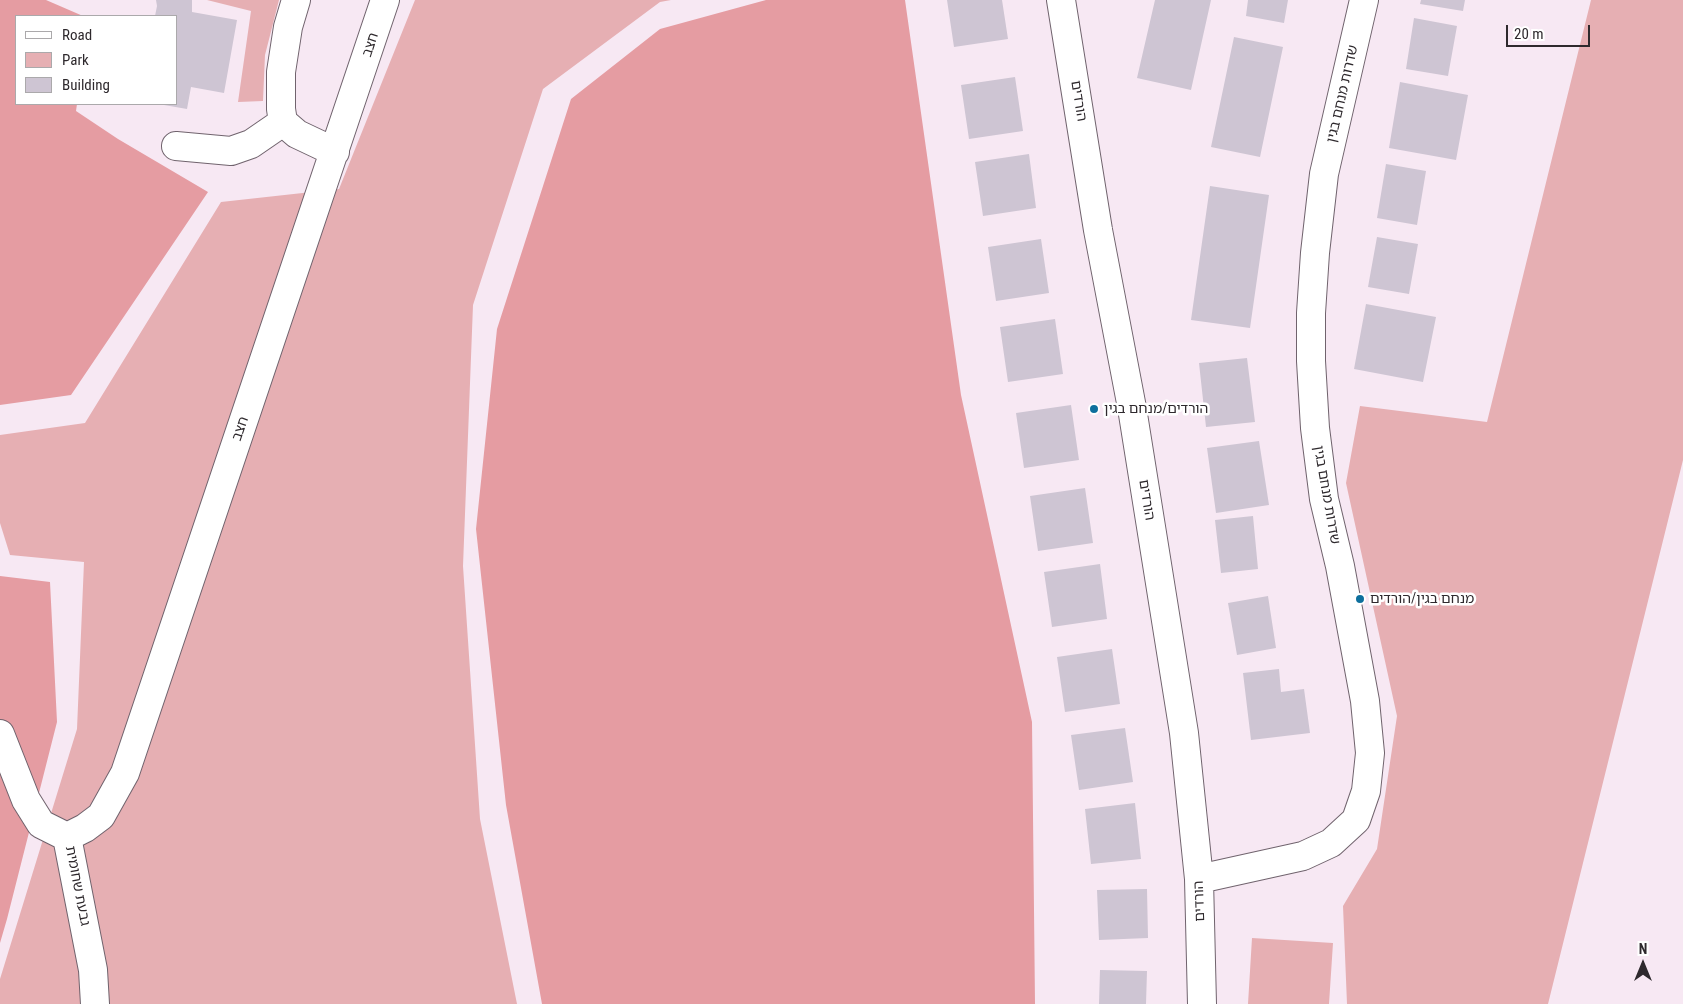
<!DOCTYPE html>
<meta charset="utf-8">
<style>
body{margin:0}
#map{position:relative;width:1683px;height:1004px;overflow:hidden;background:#f7e8f3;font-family:"Roboto Condensed",sans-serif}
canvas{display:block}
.legend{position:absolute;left:15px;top:15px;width:162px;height:90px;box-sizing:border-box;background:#fff;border:1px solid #aba9ab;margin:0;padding:6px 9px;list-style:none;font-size:15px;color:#2e292d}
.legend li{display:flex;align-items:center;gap:10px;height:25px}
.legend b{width:25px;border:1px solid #aba9ab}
.north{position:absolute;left:1618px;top:939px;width:50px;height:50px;-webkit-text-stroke:4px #fff;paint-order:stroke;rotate:0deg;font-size:14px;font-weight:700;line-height:20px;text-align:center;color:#2e292d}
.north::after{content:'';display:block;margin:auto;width:18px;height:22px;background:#2e292d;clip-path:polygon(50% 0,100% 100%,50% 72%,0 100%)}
.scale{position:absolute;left:1506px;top:25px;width:84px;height:22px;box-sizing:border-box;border:2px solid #2e292d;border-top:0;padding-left:6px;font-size:15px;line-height:18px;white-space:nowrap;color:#2e292d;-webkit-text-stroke:4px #fff;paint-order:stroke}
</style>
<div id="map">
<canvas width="1683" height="1004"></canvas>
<ul class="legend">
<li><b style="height:6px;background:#fff"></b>Road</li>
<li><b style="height:14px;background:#e6afb3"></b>Park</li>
<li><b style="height:14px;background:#cec5d3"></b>Building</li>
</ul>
<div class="north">N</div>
<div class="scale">20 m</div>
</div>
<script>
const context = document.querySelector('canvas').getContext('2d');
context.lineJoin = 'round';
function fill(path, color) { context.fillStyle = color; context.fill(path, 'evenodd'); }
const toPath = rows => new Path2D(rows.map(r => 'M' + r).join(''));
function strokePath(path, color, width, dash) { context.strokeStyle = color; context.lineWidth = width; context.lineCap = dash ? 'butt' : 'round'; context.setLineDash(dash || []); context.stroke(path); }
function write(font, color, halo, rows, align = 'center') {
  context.font = font + ' "Roboto Condensed","Noto Sans Hebrew",sans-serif'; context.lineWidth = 5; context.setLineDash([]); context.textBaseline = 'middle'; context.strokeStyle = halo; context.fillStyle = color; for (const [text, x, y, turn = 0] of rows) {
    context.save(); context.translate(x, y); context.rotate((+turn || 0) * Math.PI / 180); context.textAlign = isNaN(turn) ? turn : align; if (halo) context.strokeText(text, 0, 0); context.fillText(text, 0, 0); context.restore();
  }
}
fill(toPath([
 [207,0,279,0,265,55,263,101,238,102,251,11],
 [415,0,671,0,660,2,543,89,473,305,463,566,480,819,517,1004,0,1004,0,979,77,729,84,562,10,555,0,523,0,435,85,423,221,202,339,189],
 [1591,0,1683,0,1683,460,1548,1004,1347,1004,1343,906,1377,849,1397,716,1346,483,1360,406,1487,422],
 [1252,938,1333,943,1329,1004,1248,1004]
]), '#e6afb3');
fill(toPath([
 [0,0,46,0,83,16,16,16,16,104,77,104,76,111,118,139,208,192,71,395,0,405],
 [766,0,905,0,961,395,1032,722,1035,1004,542,1004,506,805,476,529,497,329,571,99,660,29],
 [0,576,50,582,57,722,7,919,0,943]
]), '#e59ca2');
fill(toPath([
 [156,0,192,0,192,12,237,20,224,93,191,87,187,109,164,105,176,104,176,16,155,16,157,6],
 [947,0,1002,0,1008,39,954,47],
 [1155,0,1211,0,1191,90,1137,78],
 [1248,0,1288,0,1284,23,1246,16],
 [1421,0,1465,0,1463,11,1420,4],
 [1414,18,1457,26,1448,76,1406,69],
 [1234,37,1283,47,1260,157,1211,147],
 [1015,77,1023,131,969,139,961,85],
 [1400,82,1468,95,1456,160,1389,148],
 [1029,154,1036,208,983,216,975,162],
 [1386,164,1426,171,1417,225,1377,218],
 [1210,186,1269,195,1250,328,1191,320],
 [1377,237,1418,244,1409,294,1368,287],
 [1041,239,1049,293,996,301,988,247],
 [1366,304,1436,317,1423,382,1354,369],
 [1055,319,1063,374,1008,382,1000,327],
 [1247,358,1255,422,1206,427,1199,363],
 [1071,405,1079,460,1024,468,1016,413],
 [1259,441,1269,505,1216,513,1207,448],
 [1085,488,1093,543,1038,551,1030,496],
 [1253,516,1258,569,1221,573,1215,520],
 [1100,564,1107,619,1052,627,1044,572],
 [1268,596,1276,648,1237,655,1228,603],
 [1112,649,1120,704,1065,712,1057,657],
 [1279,669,1281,692,1304,689,1310,733,1251,740,1243,673],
 [1125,728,1133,782,1079,790,1071,735],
 [1135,803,1141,859,1091,864,1085,809],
 [1147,889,1148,938,1099,940,1097,890],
 [1100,970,1147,971,1146,1004,1099,1004]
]), '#cec5d3');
const minor = toPath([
 [296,0,288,27,281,72,281,109,283,122,297,134,335,152],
 [1061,0,1098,230,1132,408,1184,733,1199,879,1202,1004],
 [176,146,231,151,251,144,283,122],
 [0,734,26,800,41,824,67,837],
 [67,837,85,828,101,816,125,773,385,0],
 [67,837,93,970,95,1004],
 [1199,879,1303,856,1331,843,1356,820,1366,791,1370,753,1365,701,1340,566,1324,499,1315,428,1311,361,1311,313,1315,253,1324,174,1364,0]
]);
strokePath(minor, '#70636d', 30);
strokePath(minor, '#fff', 28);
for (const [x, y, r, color] of [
 [1094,409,5,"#0d6f9d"],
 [1360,599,5,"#0d6f9d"]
]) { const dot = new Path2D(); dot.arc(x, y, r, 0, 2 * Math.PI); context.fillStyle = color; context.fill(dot); strokePath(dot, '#fff', 2); }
write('14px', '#2e292d', '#fff', [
 ["חצב",371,45,-72],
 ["שדרות מנחם בגין",1343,94,-77],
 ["הורדים",1078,101,81],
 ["חצב",241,429,-71],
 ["שדרות מנחם בגין",1326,495,80],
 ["הורדים",1146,500,81],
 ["גבעת שחומית",77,886,79],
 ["הורדים",1200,901,-92]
]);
write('14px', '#2e292d', '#fff', [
 ["הורדים/מנחם בגין",1104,409],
 ["מנחם בגין/הורדים",1370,599]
], 'left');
</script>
